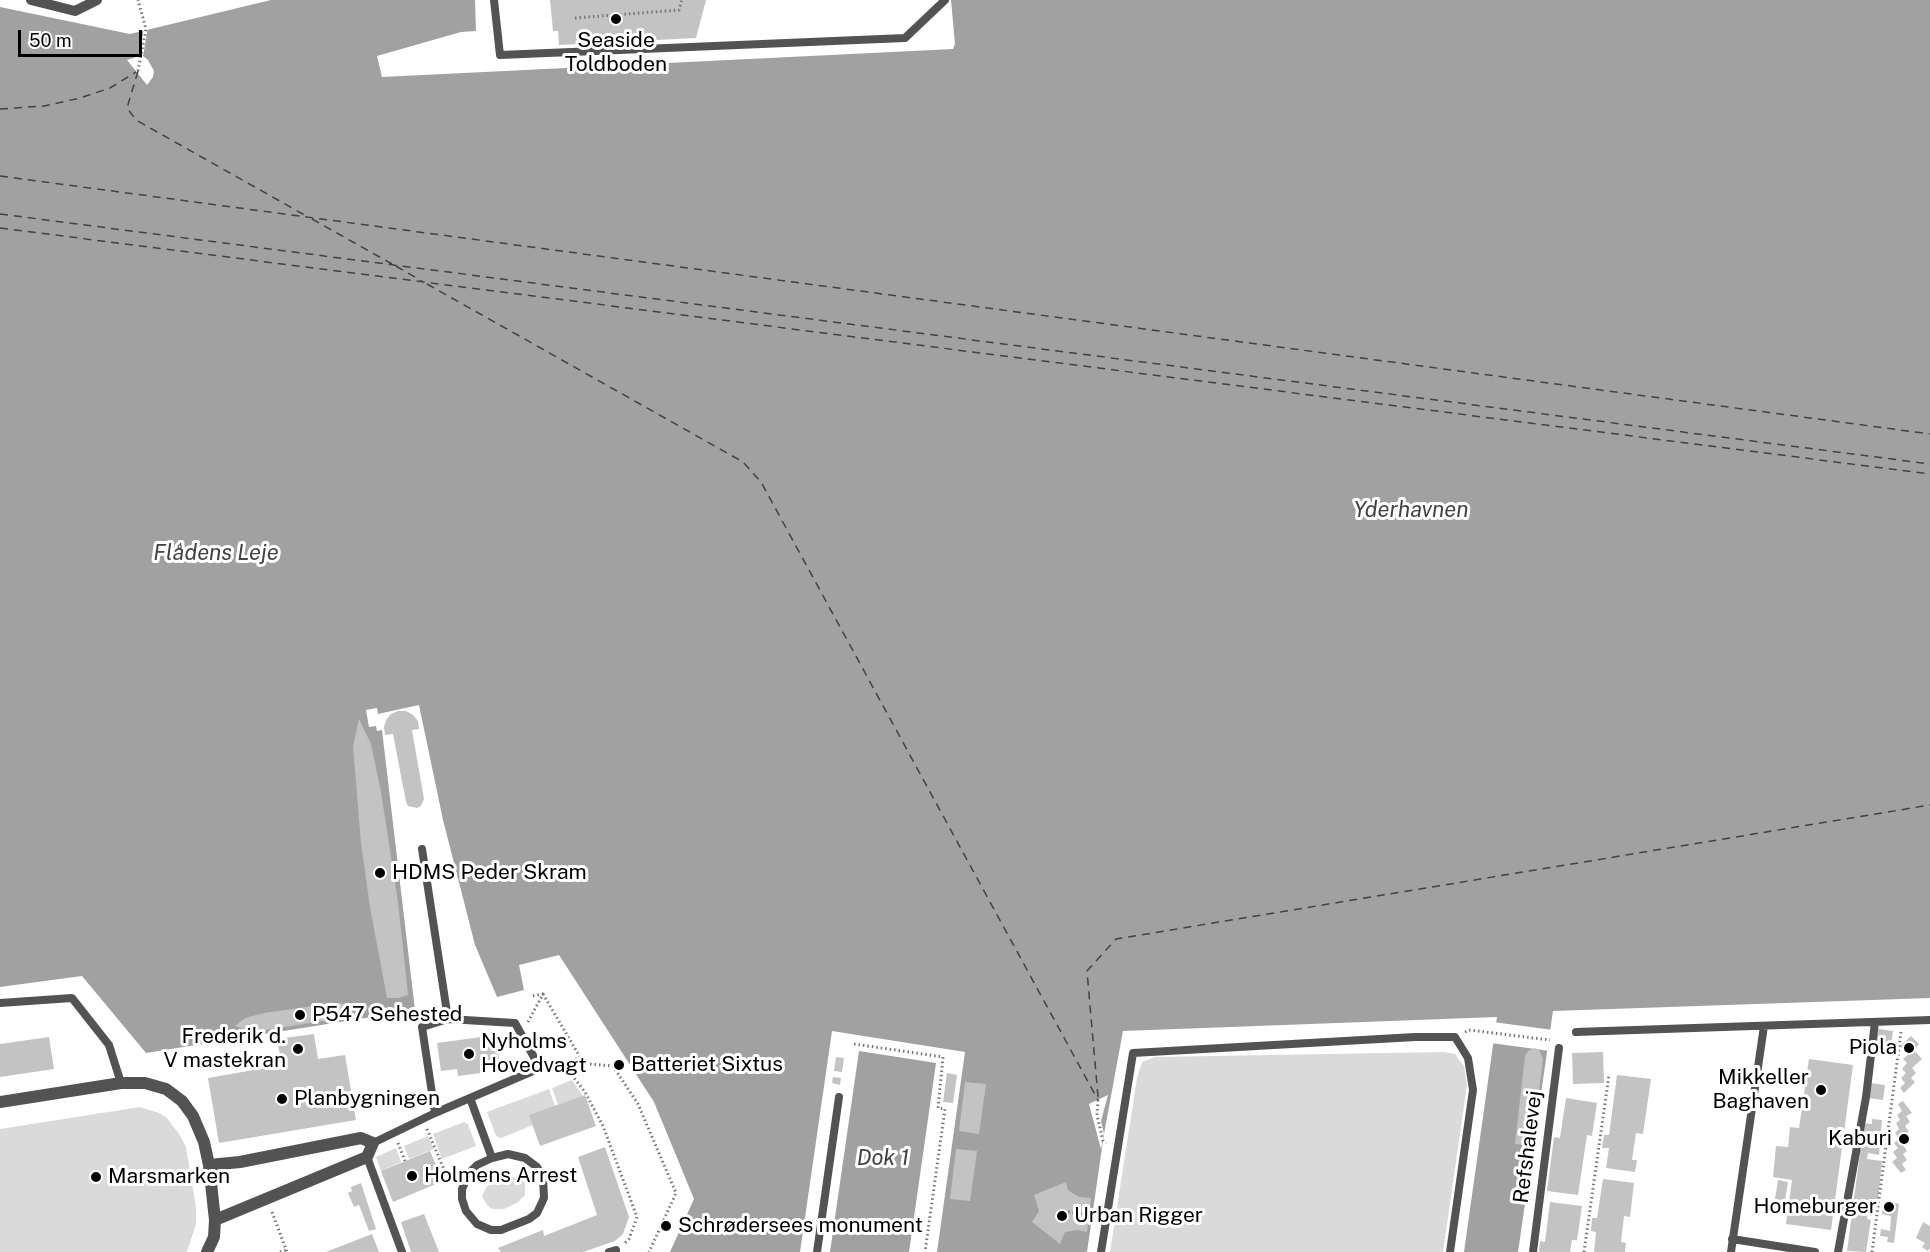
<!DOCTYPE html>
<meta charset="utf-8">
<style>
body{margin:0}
#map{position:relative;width:1930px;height:1252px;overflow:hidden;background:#fff;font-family:"Public Sans",sans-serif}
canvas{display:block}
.scale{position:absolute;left:18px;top:30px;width:124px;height:27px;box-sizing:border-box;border:3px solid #000;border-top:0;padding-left:8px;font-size:18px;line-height:21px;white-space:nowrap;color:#000;-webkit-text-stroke:4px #fff;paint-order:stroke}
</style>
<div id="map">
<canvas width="1930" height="1252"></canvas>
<div class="scale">50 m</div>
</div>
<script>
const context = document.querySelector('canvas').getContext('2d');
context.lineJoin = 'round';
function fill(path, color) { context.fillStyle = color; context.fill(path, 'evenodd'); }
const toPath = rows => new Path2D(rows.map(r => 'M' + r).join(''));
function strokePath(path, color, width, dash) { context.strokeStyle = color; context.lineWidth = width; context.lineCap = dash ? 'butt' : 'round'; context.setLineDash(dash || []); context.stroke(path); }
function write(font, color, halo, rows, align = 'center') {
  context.font = font + ' "Public Sans",sans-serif'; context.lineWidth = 6; context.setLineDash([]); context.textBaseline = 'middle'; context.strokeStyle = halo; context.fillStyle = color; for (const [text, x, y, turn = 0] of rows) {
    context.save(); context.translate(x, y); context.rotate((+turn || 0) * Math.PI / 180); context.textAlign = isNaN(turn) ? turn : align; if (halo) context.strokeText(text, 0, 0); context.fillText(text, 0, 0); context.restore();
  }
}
fill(toPath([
 [1444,1052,1455,1054,1464,1066,1467,1085,1443,1252,1110,1252,1137,1078,1142,1062,1155,1057],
 [572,1080,583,1096,558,1105,552,1088],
 [549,1089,555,1106,533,1125,501,1138,496,1136,487,1112],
 [140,1107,159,1113,167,1118,179,1134,186,1147,196,1207,196,1224,187,1252,0,1252,0,1129],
 [464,1122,468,1124,476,1146,442,1159,433,1134],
 [428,1136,434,1149,409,1159,404,1146],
 [396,1148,401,1162,381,1171,376,1157],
 [510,1176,521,1179,525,1183,525,1195,517,1203,504,1209,492,1209,487,1205,482,1196,486,1188,495,1180]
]), '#dadada');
fill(toPath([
 [271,0,475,0,476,31,461,32,377,56,382,77,953,49,955,44,951,0,1930,0,1930,998,1553,1011,1518,1252,1464,1252,1497,1017,1123,1031,1104,1134,1087,1252,937,1252,965,1052,832,1031,800,1252,670,1252,694,1199,654,1102,559,955,519,965,524,990,497,997,475,945,443,820,419,705,378,714,377,708,366,710,369,727,376,726,377,731,382,730,415,1010,146,1053,82,976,0,987,0,7,130,34],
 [859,1051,936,1063,909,1252,830,1252]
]), '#a1a1a1');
fill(toPath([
 [148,27,143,56,148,60,154,71,153,77,147,85,127,60,139,56,144,28],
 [1493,1022,1553,1030,1550,1051,1491,1043],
 [1108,1095,1101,1121,1104,1134,1101,1149,1089,1104]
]), '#fff');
strokePath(toPath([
 [138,71,127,108,136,120,308,217],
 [0,109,44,106,80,98,110,88,136,72],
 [0,176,1930,434],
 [0,214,1930,464],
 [312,219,392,264],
 [0,228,1930,474],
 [396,266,423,282],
 [427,284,743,462,761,482,1098,1100],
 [1098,1097,1087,971,1116,939,1930,805]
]), '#424242', 1.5, [8, 6]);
fill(toPath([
 [550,0,706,0,696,38,559,45,558,31,553,31],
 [398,711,406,711,413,715,418,721,419,729,412,730,424,799,421,806,417,808,408,806,406,802,393,734,385,735,384,727,386,720,391,714],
 [359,719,371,744,381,792,398,902,408,995,398,998,387,998,370,907,361,843,353,746],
 [335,1003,347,1004,349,1013,341,1018,266,1030,249,1031,235,1026,245,1018,264,1013],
 [1878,1029,1893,1031,1890,1054,1875,1052],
 [314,1034,318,1059,345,1055,356,1120,219,1143,208,1078,282,1065,277,1039],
 [496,1035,500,1066,481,1068,481,1073,458,1076,457,1069,441,1071,437,1043],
 [1911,1036,1919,1044,1914,1050,1922,1059,1912,1068,1916,1073,1911,1078,1915,1082,1904,1093,1900,1088,1905,1083,1901,1078,1906,1073,1902,1069,1907,1063,1903,1059,1908,1055,1900,1046],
 [49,1037,54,1069,0,1077,0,1044],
 [1535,1048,1539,1050,1543,1059,1532,1146,1515,1144,1525,1056,1528,1051],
 [1603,1052,1604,1083,1573,1084,1572,1053],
 [836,1057,844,1058,842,1072,834,1071],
 [1809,1059,1853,1065,1831,1230,1786,1224,1792,1180,1773,1177,1776,1146,1788,1147,1790,1127,1799,1128],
 [947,1073,957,1075,953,1103,943,1102],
 [1617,1075,1651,1079,1643,1134,1636,1133,1632,1160,1637,1160,1635,1172,1606,1168,1609,1148,1602,1148,1604,1135,1609,1135],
 [833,1077,841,1078,840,1085,832,1083],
 [965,1082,986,1084,979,1134,959,1131],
 [1870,1083,1885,1085,1883,1100,1868,1098],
 [585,1095,596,1126,540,1146,529,1115],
 [1566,1098,1597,1103,1592,1136,1587,1135,1578,1195,1547,1191,1554,1137,1560,1138],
 [1903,1101,1912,1113,1906,1116,1910,1122,1905,1126,1909,1132,1904,1135,1908,1141,1903,1145,1907,1151,1903,1154,1907,1160,1902,1164,1906,1170,1901,1173,1892,1162,1897,1158,1893,1152,1898,1148,1894,1143,1899,1139,1895,1133,1899,1129,1896,1123,1900,1120,1897,1115,1902,1111,1898,1104],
 [1872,1119,1882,1120,1879,1155,1868,1153,1867,1159,1882,1161,1878,1201,1869,1200,1867,1219,1871,1220,1866,1252,1847,1251,1864,1123,1872,1124],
 [605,1147,629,1217,623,1234,615,1241,583,1252,501,1252,498,1248,543,1230,544,1236,597,1215,578,1157],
 [956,1149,977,1151,970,1201,950,1199],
 [430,1151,443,1181,393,1202,381,1171],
 [1603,1179,1634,1183,1630,1217,1624,1216,1621,1242,1626,1243,1625,1252,1594,1252,1596,1232,1591,1231,1592,1218,1597,1218],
 [1778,1180,1788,1182,1784,1207,1774,1205],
 [1066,1182,1068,1190,1079,1197,1091,1198,1087,1232,1077,1230,1065,1232,1060,1244,1032,1222,1039,1211,1034,1195],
 [361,1183,376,1229,369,1231,359,1205,354,1207,348,1193,352,1191,351,1187],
 [1550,1202,1582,1206,1577,1240,1572,1240,1570,1252,1539,1252,1540,1241,1545,1242],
 [1891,1202,1899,1204,1894,1243,1887,1242,1888,1237,1880,1236,1881,1229,1890,1231,1891,1216,1882,1214,1883,1206],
 [424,1214,439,1252,411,1252,401,1222],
 [1923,1222,1930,1226,1930,1248,1928,1251,1922,1247,1925,1243,1916,1238],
 [372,1234,379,1252,326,1252]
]), '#c3c3c3');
strokePath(toPath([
 [575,18,679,10,682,0],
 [138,71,146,29,138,0],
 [543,994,580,1057,589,1064,613,1066,638,1104,676,1193,649,1252],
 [528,1022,543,994,532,996],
 [1465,1032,1469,1030,1550,1040],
 [854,1044,943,1057,938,1108,945,1109,925,1252],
 [550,1070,571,1074,585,1092,603,1126,637,1217,629,1239,625,1243],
 [556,1070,580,1057],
 [1098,1100,1097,1115,1103,1141,1106,1143],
 [427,1129,445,1172,456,1177],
 [398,1143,405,1161],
 [272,1212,287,1252],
 [1068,1212,1097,1215],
 [280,1252,286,1250],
 [1584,1252,1609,1075],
 [1872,1252,1901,1032]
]), '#757575', 3, [1.5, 3]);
strokePath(toPath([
 [494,0,500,55,905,38,945,0],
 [422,849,448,1019],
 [0,1003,72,998,109,1045,121,1083],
 [1576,1032,1930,1020],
 [435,1113,470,1098,492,1158,508,1154,525,1158,537,1167,543,1177,544,1198,537,1213,529,1219,501,1230,491,1230,477,1224,466,1211,462,1199,462,1189,470,1172,477,1165,492,1158],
 [373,1143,435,1113,422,1027,448,1019,515,1023,540,1068,470,1098],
 [367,1157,402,1252],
 [1732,1239,1815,1252],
 [609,1252,616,1250],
 [817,1252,839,1097],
 [1101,1252,1133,1053,1415,1037,1455,1037,1468,1058,1473,1090,1450,1252],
 [1533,1252,1559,1048],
 [1731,1252,1764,1026],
 [1838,1252,1866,1097,1875,1022]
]), '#535353', 8);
strokePath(toPath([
 [31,0,75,11,97,0]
]), '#535353', 10);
strokePath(toPath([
 [0,1102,121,1083,145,1083,166,1089,182,1101,193,1116,204,1142,209,1165,215,1220,214,1237,207,1252],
 [209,1165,240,1162,361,1138,373,1143,367,1157,215,1220]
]), '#535353', 12);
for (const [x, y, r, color] of [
 [616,19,6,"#000"],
 [380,873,6,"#000"],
 [300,1015,6,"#000"],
 [1909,1048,6,"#000"],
 [298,1049,6,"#000"],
 [469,1054,6,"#000"],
 [619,1065,6,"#000"],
 [1821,1090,6,"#000"],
 [282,1099,6,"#000"],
 [1904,1139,6,"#000"],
 [412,1176,6,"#000"],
 [96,1177,6,"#000"],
 [1889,1207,6,"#000"],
 [1062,1216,6,"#000"],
 [666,1226,6,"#000"]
]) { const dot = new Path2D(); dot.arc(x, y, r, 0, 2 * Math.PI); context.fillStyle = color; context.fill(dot); strokePath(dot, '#fff', 2); }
write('21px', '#000', '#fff', [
 ["Seaside",616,41,"center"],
 ["Toldboden",616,65,"center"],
 ["HDMS Peder Skram",392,873],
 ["P547 Sehested",312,1015],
 ["Frederik d.",286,1037,"right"],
 ["V mastekran",286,1061,"right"],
 ["Nyholms",481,1042],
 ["Hovedvagt",481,1066],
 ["Piola",1897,1048,"right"],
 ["Batteriet Sixtus",631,1065],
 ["Mikkeller",1809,1078,"right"],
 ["Baghaven",1809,1102,"right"],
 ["Planbygningen",294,1099],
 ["Kaburi",1892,1139,"right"],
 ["Holmens Arrest",424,1176],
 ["Marsmarken",108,1177],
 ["Homeburger",1877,1207,"right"],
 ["Urban Rigger",1074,1216],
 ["Schrødersees monument",678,1226]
], 'left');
write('21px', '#000', '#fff', [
 ["Refshalevej",1528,1147,-83]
]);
write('italic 22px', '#424242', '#fff', [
 ["Yderhavnen",1411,510],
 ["Flådens Leje",216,553],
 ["Dok 1",883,1158]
]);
</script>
